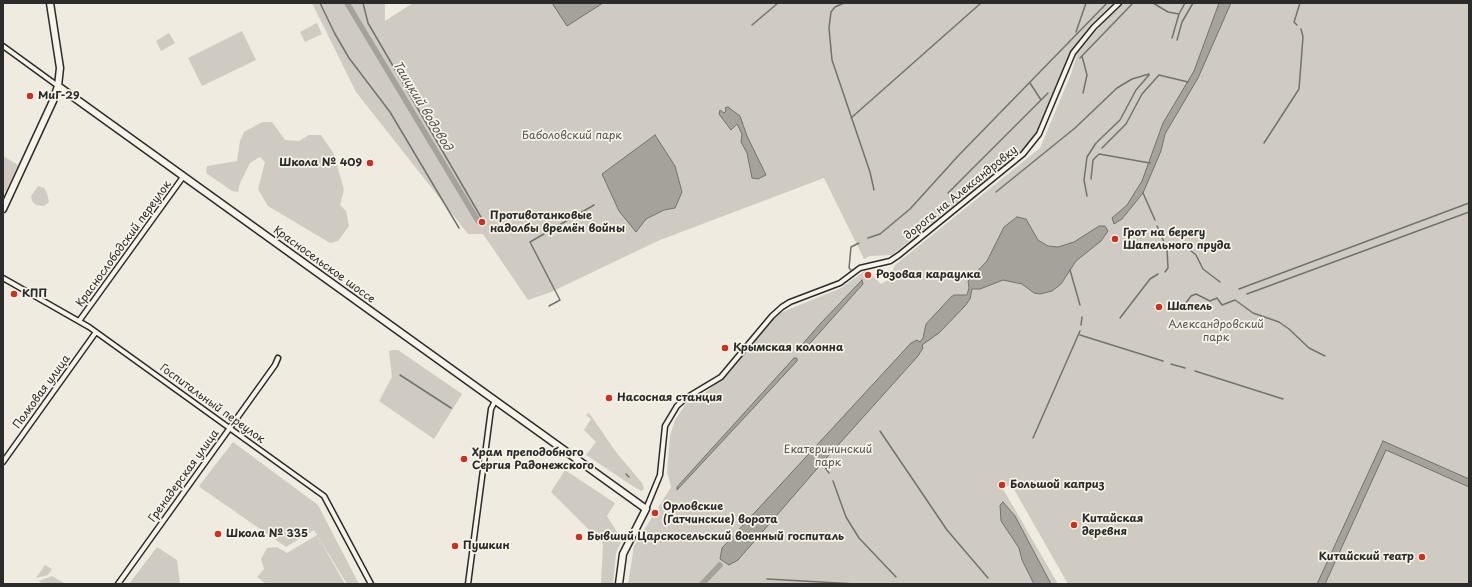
<!DOCTYPE html>
<meta charset="utf-8">
<style>
body{margin:0}
#map{position:relative;width:1472px;height:587px;overflow:hidden;background:#efebe0;font-family:"Playpen Sans",sans-serif}
canvas{display:block}
.frame{position:absolute;inset:0;border:4px solid #2b2b2b;pointer-events:none}
</style>
<div id="map">
<canvas width="1472" height="587"></canvas>
<div class="frame"></div>
</div>
<script>
const context = document.querySelector('canvas').getContext('2d');
context.lineJoin = 'round';
function fill(path, color) { context.fillStyle = color; context.fill(path, 'evenodd'); }
const toPath = rows => new Path2D(rows.map(r => 'M' + r).join(''));
function strokePath(path, color, width, dash) { context.strokeStyle = color; context.lineWidth = width; context.lineCap = dash ? 'butt' : 'round'; context.setLineDash(dash || []); context.stroke(path); }
function write(font, color, halo, rows, align = 'center') {
  context.font = font + ' "Playpen Sans",sans-serif'; context.lineWidth = 3.5; context.setLineDash([]); context.textBaseline = 'middle'; context.strokeStyle = halo; context.fillStyle = color; for (const [text, x, y, turn = 0] of rows) {
    context.save(); context.translate(x, y); context.rotate((+turn || 0) * Math.PI / 180); context.textAlign = isNaN(turn) ? turn : align; if (halo) context.strokeText(text, 0, 0); context.fillText(text, 0, 0); context.restore();
  }
}
fill(toPath([
 [312,3,385,3,385,21,413,3,1114,3,1090,26,1073,48,1040,126,1025,149,892,255,870,256,864,259,824,178,660,240,551,292,528,300,483,234,468,234,356,92],
 [1124,3,1469,3,1469,584,1068,584,1011,484,1003,489,1058,584,628,584,634,546,652,517,653,518,660,509,658,508,671,487,667,472,670,436,675,420,686,404,706,392,731,371,766,326,780,313,841,288,866,270,881,284,888,280,895,265,1040,148,1071,74,1077,54,1101,25],
 [317,23,322,34,305,42,300,32],
 [242,31,256,60,202,86,188,58],
 [169,33,175,43,161,51,156,41],
 [262,122,272,122,285,140,299,141,309,135,321,135,334,154,344,190,340,205,346,211,349,226,338,241,330,243,268,206,258,189,265,162,260,157,250,163,240,183,238,192,232,191,206,173,207,166,237,161,240,141,244,132],
 [3,156,18,165,6,191,3,192],
 [38,186,44,188,47,193,49,202,44,206,36,205,32,201,31,196],
 [393,350,398,350,462,394,434,439,379,401,392,377,389,351],
 [589,413,616,452,642,483,644,488,642,491,634,487,586,455,596,442,584,430,591,419,586,415],
 [233,442,318,505,359,584,347,584,314,530,286,547,201,488,199,486],
 [565,470,615,503,607,516,622,540,616,553,613,584,601,584,603,544,551,492],
 [317,535,345,584,266,584,257,577,264,569,261,559,267,548,277,547,287,553],
 [157,547,177,560,180,584,129,584],
 [45,565,52,569,48,575,36,578],
 [52,576,64,583,64,584,43,584,39,581]
]), '#cfcbc2');
const water = toPath([
 [552,3,603,3,567,26,552,3],
 [1219,3,1231,3,1198,78,1165,134,1161,151,1143,193,1122,219,1114,224,1112,218,1127,205,1142,181,1163,123,1194,71,1219,3],
 [728,107,740,116,747,136,766,175,758,179,752,178,747,153,741,142,742,134,737,124,731,130,719,114,720,110,724,113,726,111,725,108,728,107],
 [655,135,675,166,682,192,675,208,664,210,646,219,636,232,619,211,602,174,655,135],
 [1017,217,1026,219,1038,240,1048,246,1058,247,1074,242,1099,226,1105,226,1108,231,1101,241,1076,261,1061,284,1052,291,1040,294,1034,293,1022,284,1003,280,980,289,972,289,970,299,965,306,939,333,922,345,923,348,918,356,822,463,738,560,729,565,720,559,722,548,911,343,917,340,920,342,923,338,926,324,951,297,954,295,967,295,969,288,968,281,987,261,1004,227,1017,217],
 [862,280,863,284,804,350,800,349,800,347,820,324,862,280],
 [794,358,797,358,797,361,677,490,677,487,794,358],
 [1383,441,1469,479,1469,487,1386,450,1325,584,1317,584,1383,441],
 [1003,502,1015,516,1051,584,1034,584,1022,560,1019,548,1001,521,1000,505,1003,502]
]);
fill(water, '#a4a29a');
strokePath(water, '#74726e', 1);
strokePath(toPath([
 [320,3,335,34,349,58,390,112,459,228],
 [363,3,368,23,482,219],
 [844,3,835,7,831,12,829,28,832,60,870,172,874,190],
 [1153,3,1168,12,1179,14],
 [1467,3,1469,4],
 [752,25,778,3],
 [1297,25,1294,22,1300,3],
 [1076,32,1086,3],
 [1172,38,1179,14,1185,3],
 [1177,40,1182,22,1193,3],
 [1082,56,1087,75,1083,93],
 [1080,58,1133,3],
 [1030,83,1041,100],
 [851,118,981,3],
 [1264,143,1299,89,1303,37,1301,29],
 [1102,148,1126,124,1142,94,1159,75,1188,82],
 [1091,179,1093,160,1099,154,1150,163],
 [996,192,1075,128,1117,88,1132,79,1149,74],
 [948,193,1048,93],
 [1143,193,1155,220],
 [1087,196,1084,180,1087,157,1096,143,1120,120,1136,90,1149,75],
 [1157,226,1167,249,1168,268,1165,272],
 [868,238,880,234,910,209,958,156,1107,3],
 [1185,246,1196,255,1203,269,1220,282],
 [851,270,849,268,851,247,859,243],
 [1070,270,1080,305],
 [1239,289,1469,203],
 [1247,294,1469,212],
 [549,306,560,300,530,242,594,205],
 [1183,307,1191,296,1196,294,1210,301,1217,298,1222,305,1235,300,1253,313,1279,322,1289,329,1309,348,1325,356],
 [1120,318,1150,279,1158,274],
 [1081,325,1082,317],
 [1080,335,1163,361],
 [1171,364,1185,368],
 [1195,371,1283,399],
 [400,375,451,408],
 [880,431,947,530,988,578],
 [1033,438,1080,331],
 [822,463,829,473],
 [626,474,629,477],
 [833,481,846,517,859,538,896,577],
 [767,579,856,584]
]), '#74726e', 1.5);
strokePath(toPath([
 [347,3,478,221],
 [702,584,720,565]
]), '#a4a29a', 5.5);
const street = toPath([
 [3,46,58,86],
 [3,278,89,327,324,496,371,584],
 [79,321,183,177],
 [3,462,96,332],
 [646,509,660,475,665,426,677,406,686,398,721,377,772,316,782,307,790,302,840,283,860,268,890,261,899,255,1023,154,1039,134,1073,53,1094,27,1119,3],
 [118,584,275,365,278,358],
 [468,584,491,409,495,401]
]);
const secondary = toPath([
 [58,86,646,509,623,554,619,584],
 [3,209,53,101,58,86,60,68,50,3]
]);
strokePath(street, '#2b2b2b', 7);
strokePath(secondary, '#2b2b2b', 9);
strokePath(street, '#f7f3e8', 4);
strokePath(secondary, '#f7f3e8', 6);
for (const [x, y, r, color] of [
 [30,96,4,"#c8321e"],
 [370,163,4,"#c8321e"],
 [482,222,4,"#c8321e"],
 [1115,239,4,"#c8321e"],
 [868,275,4,"#c8321e"],
 [14,294,4,"#c8321e"],
 [1159,307,4,"#c8321e"],
 [725,348,4,"#c8321e"],
 [609,398,4,"#c8321e"],
 [464,459,4,"#c8321e"],
 [1002,485,4,"#c8321e"],
 [655,513,4,"#c8321e"],
 [1074,525,4,"#c8321e"],
 [218,534,4,"#c8321e"],
 [579,537,4,"#c8321e"],
 [455,546,4,"#c8321e"],
 [1422,557,4,"#c8321e"]
]) { const dot = new Path2D(); dot.arc(x, y, r, 0, 2 * Math.PI); context.fillStyle = color; context.fill(dot); strokePath(dot, '#f7f3e8', 1.5); }
write('bold 11px', '#2b2b2b', '#f7f3e8', [
 ["МиГ-29",38,96],
 ["Школа № 409",362,163,"right"],
 ["Противотанковые",490,216],
 ["надолбы времён войны",490,229],
 ["Грот на берегу",1123,233],
 ["Шапельного пруда",1123,246],
 ["Розовая караулка",876,275],
 ["КПП",22,294],
 ["Шапель",1167,307],
 ["Крымская колонна",733,348],
 ["Насосная станция",617,398],
 ["Храм преподобного",472,453],
 ["Сергия Радонежского",472,466],
 ["Большой каприз",1010,485],
 ["Орловские",663,507],
 ["(Гатчинские) ворота",663,520],
 ["Китайская",1082,519],
 ["деревня",1082,532],
 ["Школа № 335",226,534],
 ["Бывший Царскосельский военный госпиталь",587,537],
 ["Пушкин",463,546],
 ["Китайский театр",1414,557,"right"]
], 'left');
write('11px', '#545351', '#f7f3e8', [
 ["Баболовский парк",572,136],
 ["Александровский",1216,325],
 ["парк",1216,338],
 ["Екатерининский",828,450],
 ["парк",828,463]
]);
write('11px', '#2b2b2b', '#f7f3e8', [
 ["дорога на Александровку",961,193,-39],
 ["Краснослободский переулок",124,244,-54],
 ["Красносельское шоссе",324,265,36],
 ["Полковая улица",42,392,-54],
 ["Госпитальный переулок",212,404,36],
 ["Гренадерская улица",184,476,-54]
]);
write('italic 12px', '#555552', '#f7f3e8', [
 ["Таицкий водовод",422,106,59]
]);
</script>
